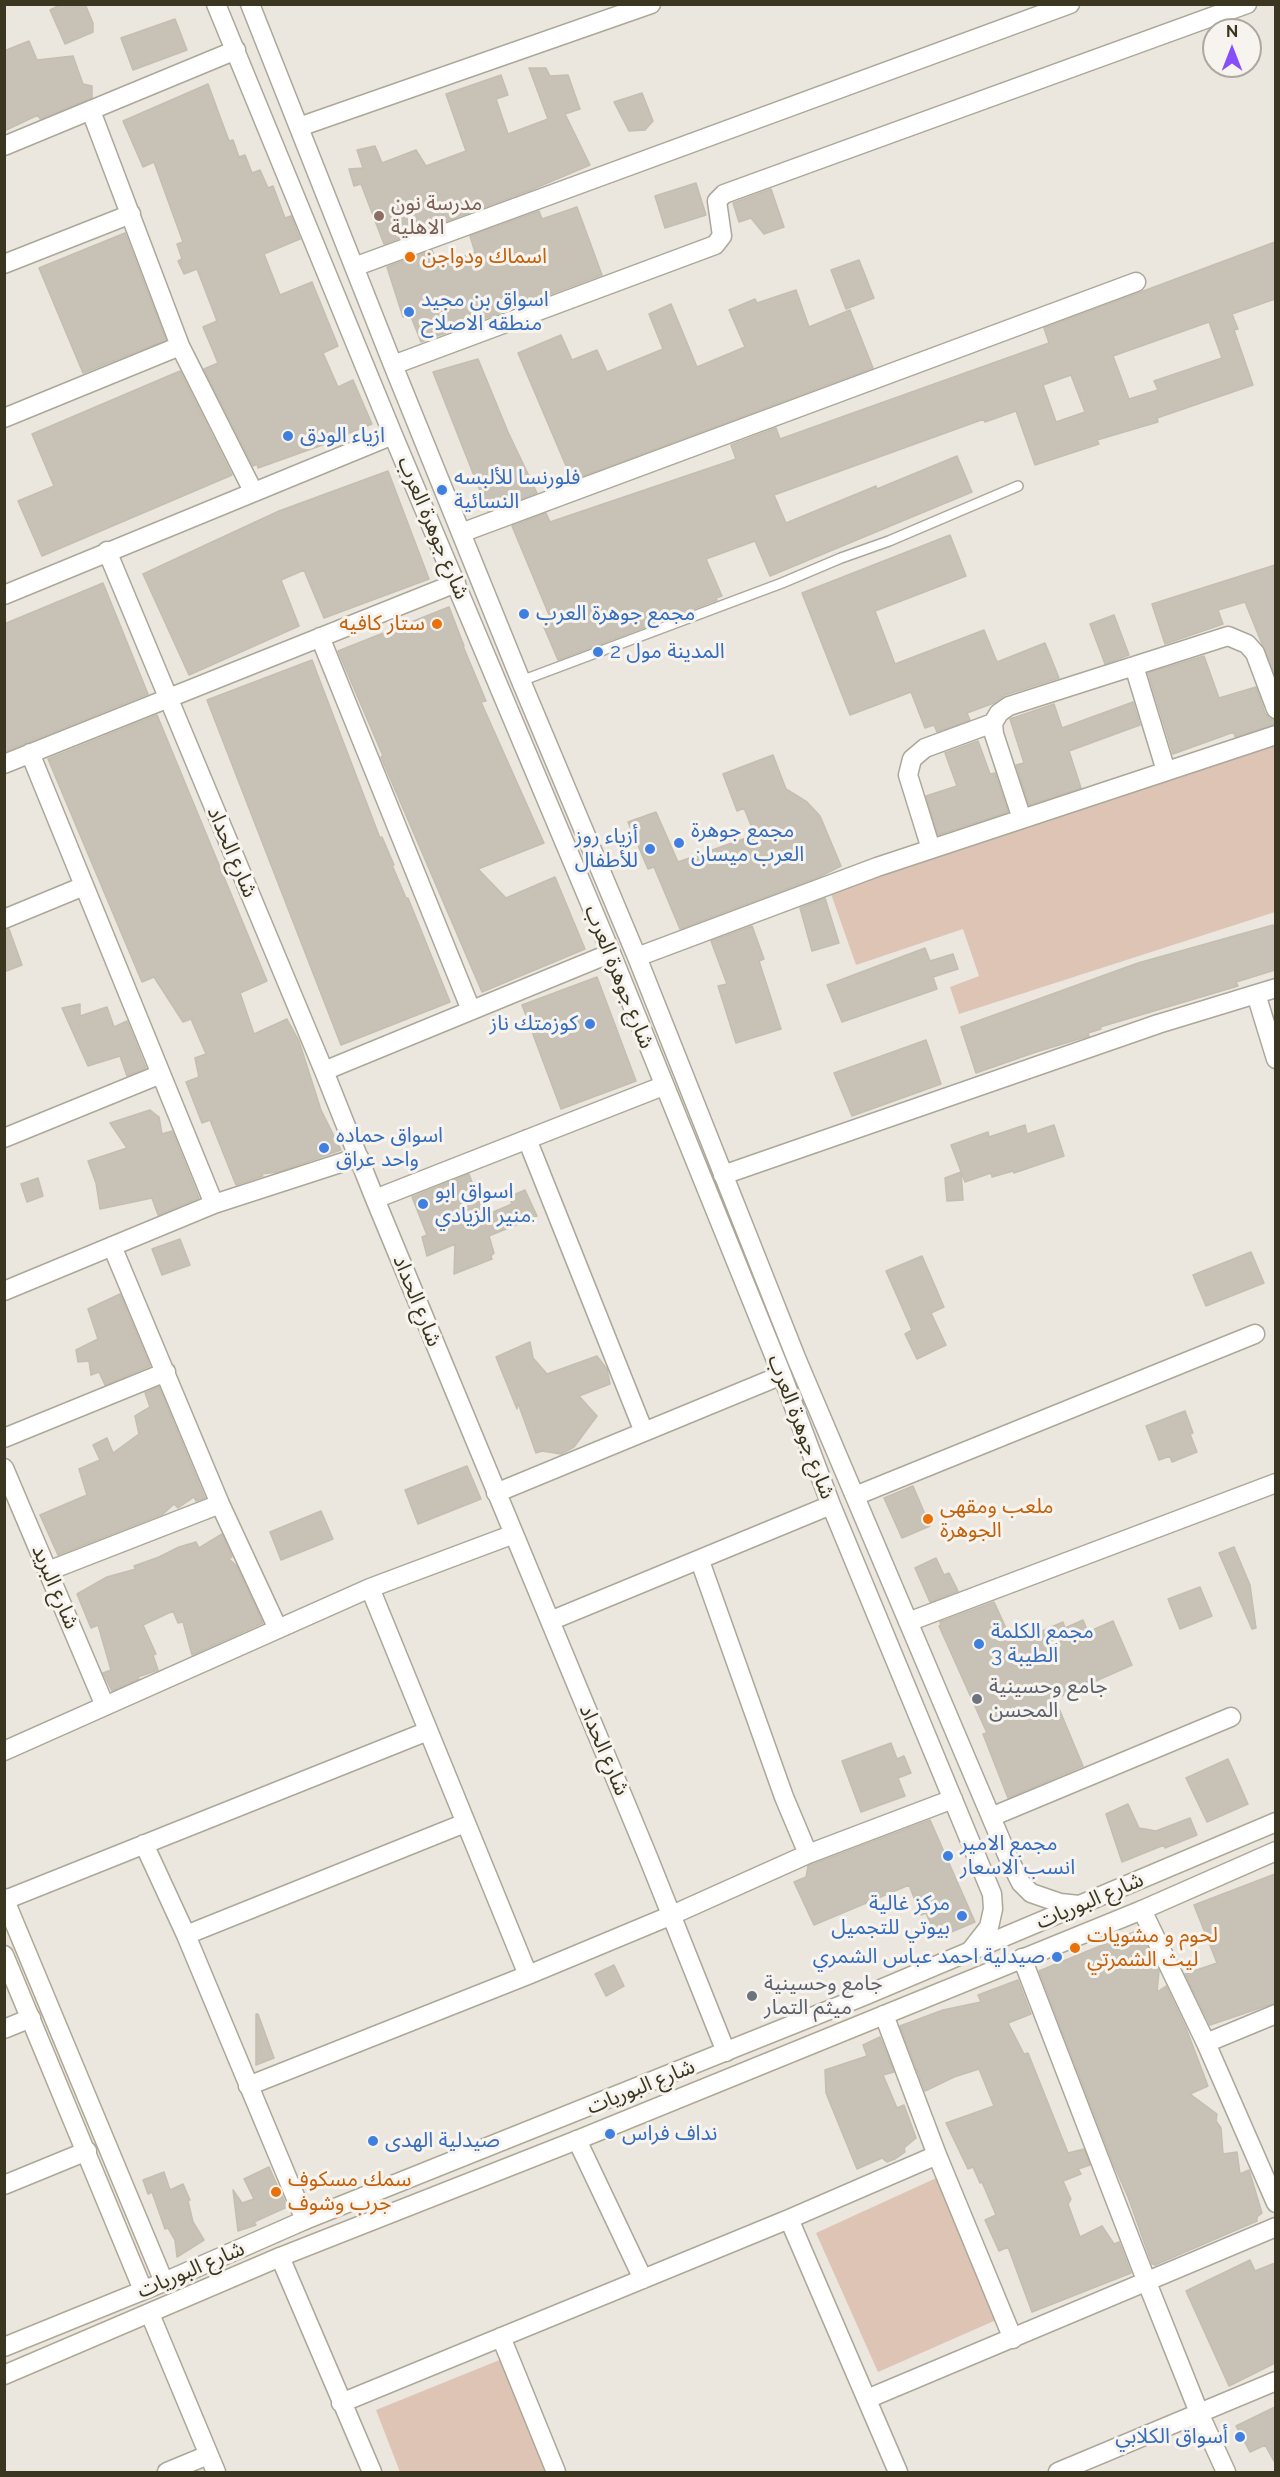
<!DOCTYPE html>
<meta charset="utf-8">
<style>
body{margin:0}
#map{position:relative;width:1280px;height:2477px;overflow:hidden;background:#ebe6de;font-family:Raleway,sans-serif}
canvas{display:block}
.frame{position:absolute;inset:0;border:6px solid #3b361f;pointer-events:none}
.north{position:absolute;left:1202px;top:18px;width:60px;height:60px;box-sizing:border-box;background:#f7f4ef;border:2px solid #aca89c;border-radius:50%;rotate:0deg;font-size:16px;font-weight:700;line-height:24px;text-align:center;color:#3b361f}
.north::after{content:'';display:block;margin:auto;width:21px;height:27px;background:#884ef9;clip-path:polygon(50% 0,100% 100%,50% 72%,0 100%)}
</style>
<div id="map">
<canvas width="1280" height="2477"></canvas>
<div class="frame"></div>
<div class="north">N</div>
</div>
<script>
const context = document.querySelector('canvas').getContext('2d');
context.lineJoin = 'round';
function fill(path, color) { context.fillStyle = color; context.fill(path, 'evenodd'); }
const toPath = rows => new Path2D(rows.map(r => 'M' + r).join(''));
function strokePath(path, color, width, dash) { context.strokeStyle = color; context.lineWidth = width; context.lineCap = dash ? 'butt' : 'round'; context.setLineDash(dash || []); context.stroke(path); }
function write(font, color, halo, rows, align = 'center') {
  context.font = font + ' Raleway,"Noto Sans Arabic",sans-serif'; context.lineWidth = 6; context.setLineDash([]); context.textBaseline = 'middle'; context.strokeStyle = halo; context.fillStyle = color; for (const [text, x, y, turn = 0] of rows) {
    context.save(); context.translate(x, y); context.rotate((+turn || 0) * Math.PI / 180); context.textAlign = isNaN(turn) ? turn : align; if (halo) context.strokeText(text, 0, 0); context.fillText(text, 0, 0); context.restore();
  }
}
fill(toPath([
 [1275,743,1275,912,959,1014,950,987,979,976,963,929,856,965,830,891],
 [945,2174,1003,2317,878,2372,816,2233],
 [502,2359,549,2472,400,2472,376,2410]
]), '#ddc4b5');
const building = toPath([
 [62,4,85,4,93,23,93,32,65,44,50,10,62,4],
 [175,19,187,50,133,70,121,38,175,19],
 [29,41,37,60,73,56,83,84,92,86,92,98,40,119,38,115,4,131,4,51,29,41],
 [529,68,546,68,550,76,568,75,580,109,565,114,590,165,531,190,384,244,361,184,354,186,349,169,363,168,357,150,375,146,382,163,416,150,426,166,466,151,446,94,501,75,508,95,496,99,508,134,548,119,529,68],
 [208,84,229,141,233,140,239,157,245,155,252,173,260,170,268,188,273,186,285,218,291,216,300,239,264,254,280,295,312,282,338,346,323,353,338,387,353,380,372,424,342,436,342,438,258,468,257,464,253,466,204,369,218,363,203,327,217,321,197,269,184,274,178,261,182,259,177,244,183,242,154,162,143,167,123,121,208,84],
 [642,93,653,121,645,130,629,131,614,102,642,93],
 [696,183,706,215,665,228,655,196,696,183],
 [771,189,784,227,764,234,751,218,739,222,733,203,771,189],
 [577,207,602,275,421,342,410,314,403,317,387,267,432,250,438,267,475,252,470,236,539,211,542,219,577,207],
 [125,233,166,340,83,373,39,268,125,233],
 [1275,242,1275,299,1232,314,1238,329,1234,330,1253,385,1157,418,1158,422,1097,440,1099,444,1035,465,1016,411,985,422,984,419,774,495,786,523,876,486,877,489,957,456,972,492,770,576,755,541,706,559,722,596,716,598,717,600,558,660,543,625,552,622,512,526,546,513,550,522,736,459,731,445,776,428,780,439,1049,343,1044,328,1275,242],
 [1209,322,1222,358,1154,381,1158,390,1129,399,1113,356,1209,322],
 [1071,375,1085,412,1056,422,1043,385,1071,375],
 [859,260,874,298,846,309,831,270,859,260],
 [796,290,809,327,850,310,873,368,572,480,518,353,561,335,572,360,597,350,607,372,663,349,649,314,671,304,697,367,745,347,729,310,755,299,757,303,796,290],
 [478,359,508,432,537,493,488,511,433,372,478,359],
 [180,371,232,475,42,556,18,501,54,486,32,434,180,371],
 [388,471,429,579,324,618,304,570,281,580,299,626,189,675,143,574,279,511,388,471],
 [950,535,966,576,875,611,895,664,984,630,997,662,1045,643,1059,678,1005,695,994,703,967,713,970,720,937,732,934,725,925,728,911,692,850,715,802,593,950,535],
 [1275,565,1275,676,1245,602,1218,610,1223,624,1165,644,1152,604,1275,565],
 [103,583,148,694,4,752,4,624,103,583],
 [449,607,464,646,463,646,486,701,481,702,544,843,478,869,506,898,555,877,585,949,482,992,381,757,383,756,338,651,449,607],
 [1114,615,1129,655,1105,664,1090,624,1114,615],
 [1204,656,1219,698,1256,687,1265,713,1269,718,1275,720,1275,724,1235,737,1234,732,1173,754,1148,673,1204,656],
 [312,660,380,838,382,837,394,865,392,865,406,898,408,898,450,1002,341,1045,207,700,312,660],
 [1133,702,1140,725,1069,751,1081,788,1029,805,1016,765,1024,763,1010,719,1054,704,1062,728,1133,702],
 [157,715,267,981,240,993,254,1034,287,1019,299,1041,321,1110,341,1150,278,1172,261,1174,263,1176,236,1185,210,1120,202,1123,186,1082,199,1077,195,1058,206,1054,191,1019,183,1022,154,977,142,982,48,759,157,715],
 [978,741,990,774,995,773,1008,812,938,835,926,796,957,786,945,753,978,741],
 [773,755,786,789,807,802,820,816,841,866,819,877,680,929,654,867,648,869,628,822,656,812,678,862,755,835,744,808,737,811,723,774,773,755],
 [825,898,839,943,812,951,800,908,825,898],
 [1273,925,1275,934,1275,970,1236,982,1238,986,1100,1027,1101,1029,1088,1033,1089,1036,1036,1052,976,1073,961,1027,1138,963,1273,925],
 [752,926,764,959,759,961,781,1029,736,1043,718,986,727,984,711,941,752,926],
 [9,929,22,965,4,972,4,930,9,929],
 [925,948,930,961,953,954,958,969,933,977,937,989,842,1022,827,985,925,948],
 [597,977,636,1081,561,1109,522,1005,597,977],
 [80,1004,80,1016,107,1007,114,1027,127,1021,146,1068,127,1076,120,1056,88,1066,62,1008,80,1004],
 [926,1040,941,1084,852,1116,834,1073,926,1040],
 [150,1110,159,1117,162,1134,172,1131,199,1198,158,1215,152,1198,100,1209,96,1183,88,1161,127,1148,110,1123,150,1110],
 [1025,1125,1027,1134,1054,1125,1064,1156,1014,1173,1013,1171,992,1177,991,1173,965,1182,951,1145,988,1132,989,1137,1025,1125],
 [961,1172,963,1200,947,1201,945,1178,961,1172],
 [469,1174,484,1216,512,1204,509,1197,525,1190,537,1216,489,1236,494,1253,491,1256,492,1259,454,1274,455,1244,427,1256,422,1237,427,1235,412,1197,469,1174],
 [38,1178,43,1196,27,1202,21,1184,38,1178],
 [180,1239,190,1265,162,1275,152,1249,180,1239],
 [1251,1252,1264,1283,1206,1306,1193,1275,1251,1252],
 [922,1256,944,1307,931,1313,946,1345,917,1359,905,1334,912,1330,886,1271,922,1256],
 [120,1294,150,1366,105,1385,99,1372,91,1375,89,1361,78,1362,76,1350,98,1339,88,1309,120,1294],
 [530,1342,533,1358,547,1374,597,1356,607,1369,610,1384,579,1396,597,1416,574,1447,561,1454,542,1451,536,1453,518,1403,517,1409,496,1357,530,1342],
 [159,1387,205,1498,196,1501,194,1497,178,1508,174,1504,163,1514,58,1555,40,1515,87,1495,79,1469,100,1460,93,1445,107,1438,113,1453,139,1434,135,1416,150,1407,145,1393,159,1387],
 [1185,1411,1193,1433,1190,1434,1197,1452,1172,1462,1170,1456,1159,1460,1146,1426,1185,1411],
 [467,1466,481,1499,418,1524,405,1490,467,1466],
 [913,1486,930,1526,902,1538,884,1498,913,1486],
 [321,1511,333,1539,281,1560,270,1532,321,1511],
 [222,1534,232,1557,229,1559,236,1565,263,1623,192,1655,183,1622,178,1623,173,1611,143,1625,156,1654,153,1655,158,1670,138,1677,139,1679,112,1691,103,1673,111,1670,98,1625,91,1628,77,1594,107,1577,136,1569,134,1566,159,1557,179,1547,196,1542,199,1548,222,1534],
 [1234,1547,1250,1585,1256,1628,1252,1629,1219,1553,1234,1547],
 [936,1558,944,1575,949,1573,958,1591,930,1602,915,1568,936,1558],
 [1200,1587,1212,1616,1180,1629,1168,1599,1200,1587],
 [994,1602,1011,1639,1038,1627,1042,1631,1063,1622,1065,1628,1083,1620,1088,1632,1113,1621,1132,1665,1055,1699,1083,1766,1008,1798,983,1734,987,1733,939,1626,941,1625,940,1622,994,1602],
 [891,1743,897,1759,904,1756,911,1773,898,1778,905,1796,861,1812,842,1761,891,1743],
 [1228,1759,1248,1804,1207,1822,1186,1778,1228,1759],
 [1128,1804,1139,1828,1156,1831,1190,1818,1197,1835,1165,1848,1164,1845,1122,1862,1106,1814,1128,1804],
 [930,1820,975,1922,937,1938,926,1913,921,1915,909,1885,814,1925,794,1882,806,1877,808,1866,930,1820],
 [1275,1874,1275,2003,1210,2025,1185,1974,1217,1963,1194,1905,1275,1874],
 [1139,1930,1159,1971,1157,1992,1166,1986,1186,2028,1208,2086,1190,2094,1217,2114,1216,2121,1221,2128,1223,2154,1237,2152,1240,2174,1249,2170,1262,2213,1257,2217,1257,2221,1155,2265,1152,2264,1128,2197,1113,2163,1039,1971,1139,1930],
 [614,1965,624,1986,606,1996,595,1974,614,1965],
 [1018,1980,1031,2014,1008,2023,1024,2054,1028,2053,1068,2153,1084,2149,1090,2165,1078,2169,1081,2174,1063,2181,1071,2199,1068,2204,1080,2237,1102,2226,1114,2244,1119,2242,1131,2273,1032,2312,1008,2247,999,2251,985,2220,996,2215,982,2182,980,2183,973,2167,968,2169,946,2123,994,2106,979,2069,954,2077,925,2091,900,2026,943,2010,981,2002,978,1995,1018,1980],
 [256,2014,258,2014,274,2058,256,2065,256,2014],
 [880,2037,894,2072,883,2075,897,2108,904,2105,916,2138,904,2148,905,2152,895,2159,887,2162,882,2158,857,2169,826,2093,825,2070,867,2056,863,2045,880,2037],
 [269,2167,287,2207,254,2222,256,2225,238,2231,233,2190,242,2203,254,2199,244,2179,269,2167],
 [164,2172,170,2190,183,2184,190,2200,188,2201,193,2222,204,2240,177,2257,175,2240,168,2228,165,2229,152,2192,148,2194,143,2180,164,2172],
 [1250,2260,1255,2271,1275,2263,1275,2363,1229,2386,1186,2291,1250,2260],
 [1275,2407,1275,2463,1265,2445,1250,2452,1236,2426,1275,2407]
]);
fill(building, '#c8c2b6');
strokePath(building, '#c4beb0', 1.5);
const lane = toPath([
 [521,681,782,583,841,558,889,541,1018,486]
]);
const street = toPath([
 [216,4,393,435,611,953,782,1375,831,1505,992,1894,993,1909,989,1927,971,1950],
 [250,4,393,365,521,681,637,957,797,1360,1008,1857,1021,1883,1031,1893,1060,1903,1079,1905],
 [91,111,180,346,253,491],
 [299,127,651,4],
 [4,146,236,50],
 [4,264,131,214],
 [354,267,1070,4],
 [393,365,715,245,722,236,717,201,724,194,1247,4],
 [4,418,180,346],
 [461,533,1136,282],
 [107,551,324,1071,375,1199,648,1857,726,2052],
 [4,595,393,435],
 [320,637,471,1010],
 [1134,666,1166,771],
 [30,753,214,1204],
 [4,764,456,583],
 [1022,819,994,734,993,723,999,713,1009,706,1228,636,1247,644,1255,653,1276,709],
 [931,849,908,775,912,759,925,748,993,723],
 [4,919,84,886],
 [637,957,877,867,1276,735],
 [1256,994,1276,1059],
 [324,1071,611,953],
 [4,1138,161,1074],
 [527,1139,644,1432],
 [723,1175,1158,1024,1276,988],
 [375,1199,663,1086],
 [112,1246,220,1504,278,1629],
 [4,1291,214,1204,359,1157],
 [4,1438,166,1372],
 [4,1468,105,1706],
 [496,1493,782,1375],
 [855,1496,1255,1334],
 [700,1561,784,1797,808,1854],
 [48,1571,220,1504],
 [370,1588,528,1975],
 [550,1621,831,1505],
 [908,1622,1276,1483],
 [4,1751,370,1588,514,1534],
 [991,1817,1231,1717],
 [144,1844,186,1935,305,2220],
 [5,1900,428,1731],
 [1142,1910,1206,2043,1276,2203],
 [186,1935,465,1823],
 [1022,1958,1146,2280,1200,2415,1226,2472],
 [884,2015,937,2155,1013,2339],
 [4,2029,31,2018],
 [1206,2043,1276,2014],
 [248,2086,528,1975,672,1915,808,1854,953,1799],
 [577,2140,643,2279],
 [4,2185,87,2151],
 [789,2219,898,2472],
 [280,2257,372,2472],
 [150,2314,216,2472],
 [501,2337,556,2472],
 [867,2399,1276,2227],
 [341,2403,789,2219,937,2155],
 [167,2472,208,2455],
 [1058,2472,1276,2381]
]);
const secondary = toPath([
 [4,1898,164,2282],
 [4,1955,143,2290],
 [4,2347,164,2282,305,2220,864,1996,1276,1822],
 [4,2375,280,2257,577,2140,1142,1910,1276,1851]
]);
strokePath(lane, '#aca799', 12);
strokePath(street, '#aca799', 21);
strokePath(secondary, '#aea894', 21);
strokePath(lane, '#fff', 9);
strokePath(street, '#fff', 18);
strokePath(secondary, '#fff', 18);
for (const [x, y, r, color] of [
 [379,216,6,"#8d6e63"],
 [410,257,6,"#e8710a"],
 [409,312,6,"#3f7fe0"],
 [288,436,6,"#3f7fe0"],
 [442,490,6,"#3f7fe0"],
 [524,614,6,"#3f7fe0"],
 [437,624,6,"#e8710a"],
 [598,652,6,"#3f7fe0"],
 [679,843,6,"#3f7fe0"],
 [650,849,6,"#3f7fe0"],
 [590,1024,6,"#3f7fe0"],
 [324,1148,6,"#3f7fe0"],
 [423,1204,6,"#3f7fe0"],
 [928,1519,6,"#e8710a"],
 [979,1644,6,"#3f7fe0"],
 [977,1699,6,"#6b7280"],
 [948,1856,6,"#3f7fe0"],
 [962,1916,6,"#3f7fe0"],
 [1075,1948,6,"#e8710a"],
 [1057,1957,6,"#3f7fe0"],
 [752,1996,6,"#6b7280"],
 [610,2134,6,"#3f7fe0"],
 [373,2141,6,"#3f7fe0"],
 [276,2192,6,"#e8710a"],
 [1240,2437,6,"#3f7fe0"]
]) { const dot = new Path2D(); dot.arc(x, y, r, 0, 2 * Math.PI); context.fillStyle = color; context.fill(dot); strokePath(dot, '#f7f4ef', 2); }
write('21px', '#785e54', '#f7f4ef', [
 ["مدرسة نون",391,204],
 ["الاهلية",391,228]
], 'left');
write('21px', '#c56008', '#f7f4ef', [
 ["اسماك ودواجن",422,257],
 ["ستار كافيه",425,624,"right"],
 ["ملعب ومقهى",940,1507],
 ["الجوهرة",940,1531],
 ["لحوم و مشويات",1087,1936],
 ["ليث الشمرتي",1087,1960],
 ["سمك مسكوف",288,2180],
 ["جرب وشوف",288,2204]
], 'left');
write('21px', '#366cbe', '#f7f4ef', [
 ["اسواق بن مجيد",421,300],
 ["منطقه الاصلاح",421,324],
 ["ازياء الودق",300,436],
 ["فلورنسا للألبسه",454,478],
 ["النسائية",454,502],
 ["مجمع جوهرة العرب",536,614],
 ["المدينة مول 2",610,652],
 ["مجمع جوهرة",691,831],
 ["العرب ميسان",691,855],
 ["أزياء روز",638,837,"right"],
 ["للأطفال",638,861,"right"],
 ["كوزمتك ناز",578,1024,"right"],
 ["اسواق حماده",336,1136],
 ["واحد عراق",336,1160],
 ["اسواق ابو",435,1192],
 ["منير الزيادي.",435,1216],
 ["مجمع الكلمة",991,1632],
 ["الطيبة 3",991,1656],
 ["مجمع الامير",960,1844],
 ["انسب الاسعار",960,1868],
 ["مركز غالية",950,1904,"right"],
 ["بيوتي للتجميل",950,1928,"right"],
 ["صيدلية احمد عباس الشمري",1045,1957,"right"],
 ["نداف فراس",622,2134],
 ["صيدلية الهدى",385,2141],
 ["أسواق الكلابي",1228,2437,"right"]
], 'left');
write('21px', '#3b361f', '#f7f4ef', [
 ["شارع جوهرة العرب",433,528,67],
 ["شارع الحداد",232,852,67],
 ["شارع جوهرة العرب",619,977,68],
 ["شارع الحداد",417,1301,68],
 ["شارع جوهرة العرب",801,1427,69],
 ["شارع البريد",55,1587,67],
 ["شارع الحداد",604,1750,67],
 ["شارع البوريات",1090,1901,-23],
 ["شارع البوريات",641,2087,-22],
 ["شارع البوريات",191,2270,-23]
]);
write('21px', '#5b616d', '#f7f4ef', [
 ["جامع وحسينية",989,1687],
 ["المحسن",989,1711],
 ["جامع وحسينية",764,1984],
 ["ميثم التمار",764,2008]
], 'left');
</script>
